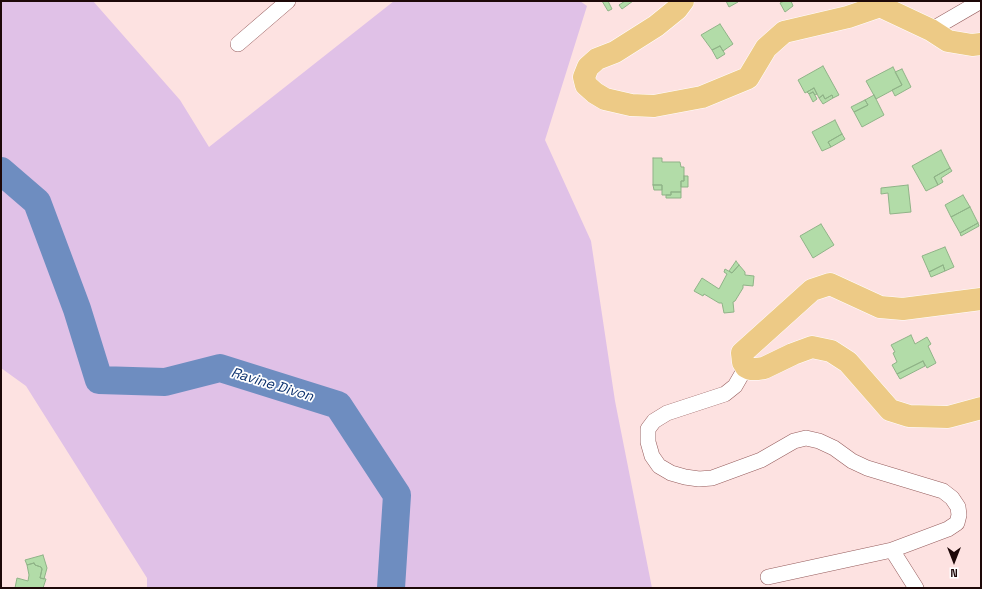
<!DOCTYPE html>
<style>
body{margin:0}
#map{position:relative;width:982px;height:589px;overflow:hidden;background:#fde2e1;font-family:"Space Grotesk",sans-serif}
canvas{display:block}
.frame{position:absolute;inset:0;border:2px solid #1d0808;pointer-events:none}
.north{position:absolute;left:934px;top:541px;width:40px;height:40px;-webkit-text-stroke:3px #fff;paint-order:stroke;rotate:180deg;font-size:11px;font-weight:700;line-height:16px;text-align:center;color:#1d0808}
.north::after{content:'';display:block;margin:auto;width:14px;height:18px;background:#1d0808;clip-path:polygon(50% 0,100% 100%,50% 72%,0 100%)}
</style>
<div id="map">
<canvas width="982" height="589"></canvas>
<div class="frame"></div>
<div class="north">N</div>
</div>
<script>
const context = document.querySelector('canvas').getContext('2d');
context.lineJoin = 'round';
function fill(path, color) { context.fillStyle = color; context.fill(path, 'evenodd'); }
const toPath = rows => new Path2D(rows.map(r => 'M' + r).join(''));
function strokePath(path, color, width, dash) { context.strokeStyle = color; context.lineWidth = width; context.lineCap = dash ? 'butt' : 'round'; context.setLineDash(dash || []); context.stroke(path); }
function write(font, color, halo, rows, align = 'center') {
  context.font = font + ' "Space Grotesk",sans-serif'; context.lineWidth = 3.5; context.setLineDash([]); context.textBaseline = 'middle'; context.strokeStyle = halo; context.fillStyle = color; for (const [text, x, y, turn = 0] of rows) {
    context.save(); context.translate(x, y); context.rotate((+turn || 0) * Math.PI / 180); context.textAlign = isNaN(turn) ? turn : align; if (halo) context.strokeText(text, 0, 0); context.fillText(text, 0, 0); context.restore();
  }
}
fill(toPath([
 [1,1,93,1,180,100,209,147,394,1,580,1,587,6,545,140,591,241,615,401,652,588,147,588,147,578,26,386,1,368]
]), '#e0c1e7');
strokePath(toPath([
 [1,171,37,202,77,309,99,380,165,382,220,368,338,405,397,495,391,588]
]), '#6e8dc0', 28);
const building = toPath([
 [602,1,608,1,612,9,608,11,602,1],
 [625,1,633,1,622,9,619,5,625,1],
 [726,1,738,1,738,2,729,7,726,1],
 [784,1,791,1,793,6,785,12,780,3,784,1],
 [720,24,733,44,723,51,720,46,712,50,701,35,720,24],
 [720,46,725,54,717,59,712,50,720,46],
 [823,66,839,95,833,98,832,95,825,99,823,95,819,98,814,88,805,93,798,80,823,66],
 [893,67,902,85,876,99,866,81,893,67],
 [902,69,911,87,895,96,892,90,902,85,895,72,902,69],
 [814,88,817,94,815,95,813,92,809,94,807,92,814,88],
 [813,92,817,99,813,102,809,94,813,92],
 [823,95,825,99,832,95,833,98,823,104,819,98,823,95],
 [874,95,884,115,862,127,854,112,868,105,865,100,874,95],
 [865,100,868,105,854,112,851,107,865,100],
 [835,120,842,134,828,142,831,147,822,151,812,132,835,120],
 [842,134,845,139,831,147,828,142,842,134],
 [941,150,950,168,934,177,938,185,926,191,912,166,941,150],
 [653,158,662,158,662,162,680,162,681,167,684,167,684,181,681,181,681,192,671,192,671,195,662,195,662,185,653,185,653,158],
 [950,168,952,171,941,178,943,182,938,185,934,177,950,168],
 [684,176,688,176,688,187,681,187,681,181,684,181,684,176],
 [653,185,662,185,662,190,654,190,653,185],
 [908,185,911,212,890,214,888,193,881,194,881,188,908,185],
 [671,192,681,192,681,198,666,198,666,195,671,195,671,192],
 [963,195,970,207,951,217,945,205,963,195],
 [970,207,978,223,960,233,951,217,970,207],
 [978,223,979,226,961,236,960,233,978,223],
 [821,224,834,245,813,258,800,236,821,224],
 [945,247,954,267,945,271,943,265,929,272,922,256,945,247],
 [736,261,739,265,732,273,729,271,736,261],
 [739,265,745,272,745,275,754,276,753,286,743,285,743,288,735,301,733,302,734,312,724,313,722,303,719,303,704,294,703,296,694,291,702,278,719,289,727,274,724,272,725,269,732,273,739,265],
 [943,265,945,271,931,277,929,272,943,265],
 [911,335,915,344,927,337,931,344,928,346,936,363,927,368,923,361,897,374,892,365,897,362,893,353,895,352,891,345,911,335],
 [923,361,925,366,900,379,897,374,923,361],
 [43,555,47,568,44,579,40,578,42,569,41,567,35,565,34,563,27,565,25,560,43,555],
 [34,563,35,565,41,567,42,569,40,578,46,579,43,588,15,588,17,578,28,581,29,575,27,565,34,563]
]);
fill(building, '#b2dca8');
strokePath(building, '#8fb387', 1);
const minor = toPath([
 [931,30,981,1],
 [238,44,288,1],
 [746,367,735,386,725,394,667,413,654,421,648,429,648,442,652,456,659,466,671,473,685,477,699,479,712,478,761,460,794,441,806,438,819,441,834,448,852,461,867,468,943,491,952,498,958,507,959,515,957,523,948,529,892,550,768,577],
 [892,550,916,588]
]);
const primary = toPath([
 [683,1,677,9,656,26,615,52,597,59,588,67,584,77,586,85,595,93,605,99,631,105,654,106,702,97,748,78,766,48,784,32,848,17,880,6,931,30,948,41,972,45,981,44],
 [981,299,903,309,880,307,830,284,812,290,742,353,743,362,746,367,750,369,757,369,764,368,793,354,812,347,831,351,848,362,890,410,909,416,948,417,981,408]
]);
strokePath(minor, '#955c5c', 16);
strokePath(primary, '#fff', 23);
strokePath(minor, '#fff', 15);
strokePath(primary, '#edca86', 22);
write('italic 14px', '#0b316e', '#fff', [
 ["Ravine Divon",272,385,17]
]);
</script>
